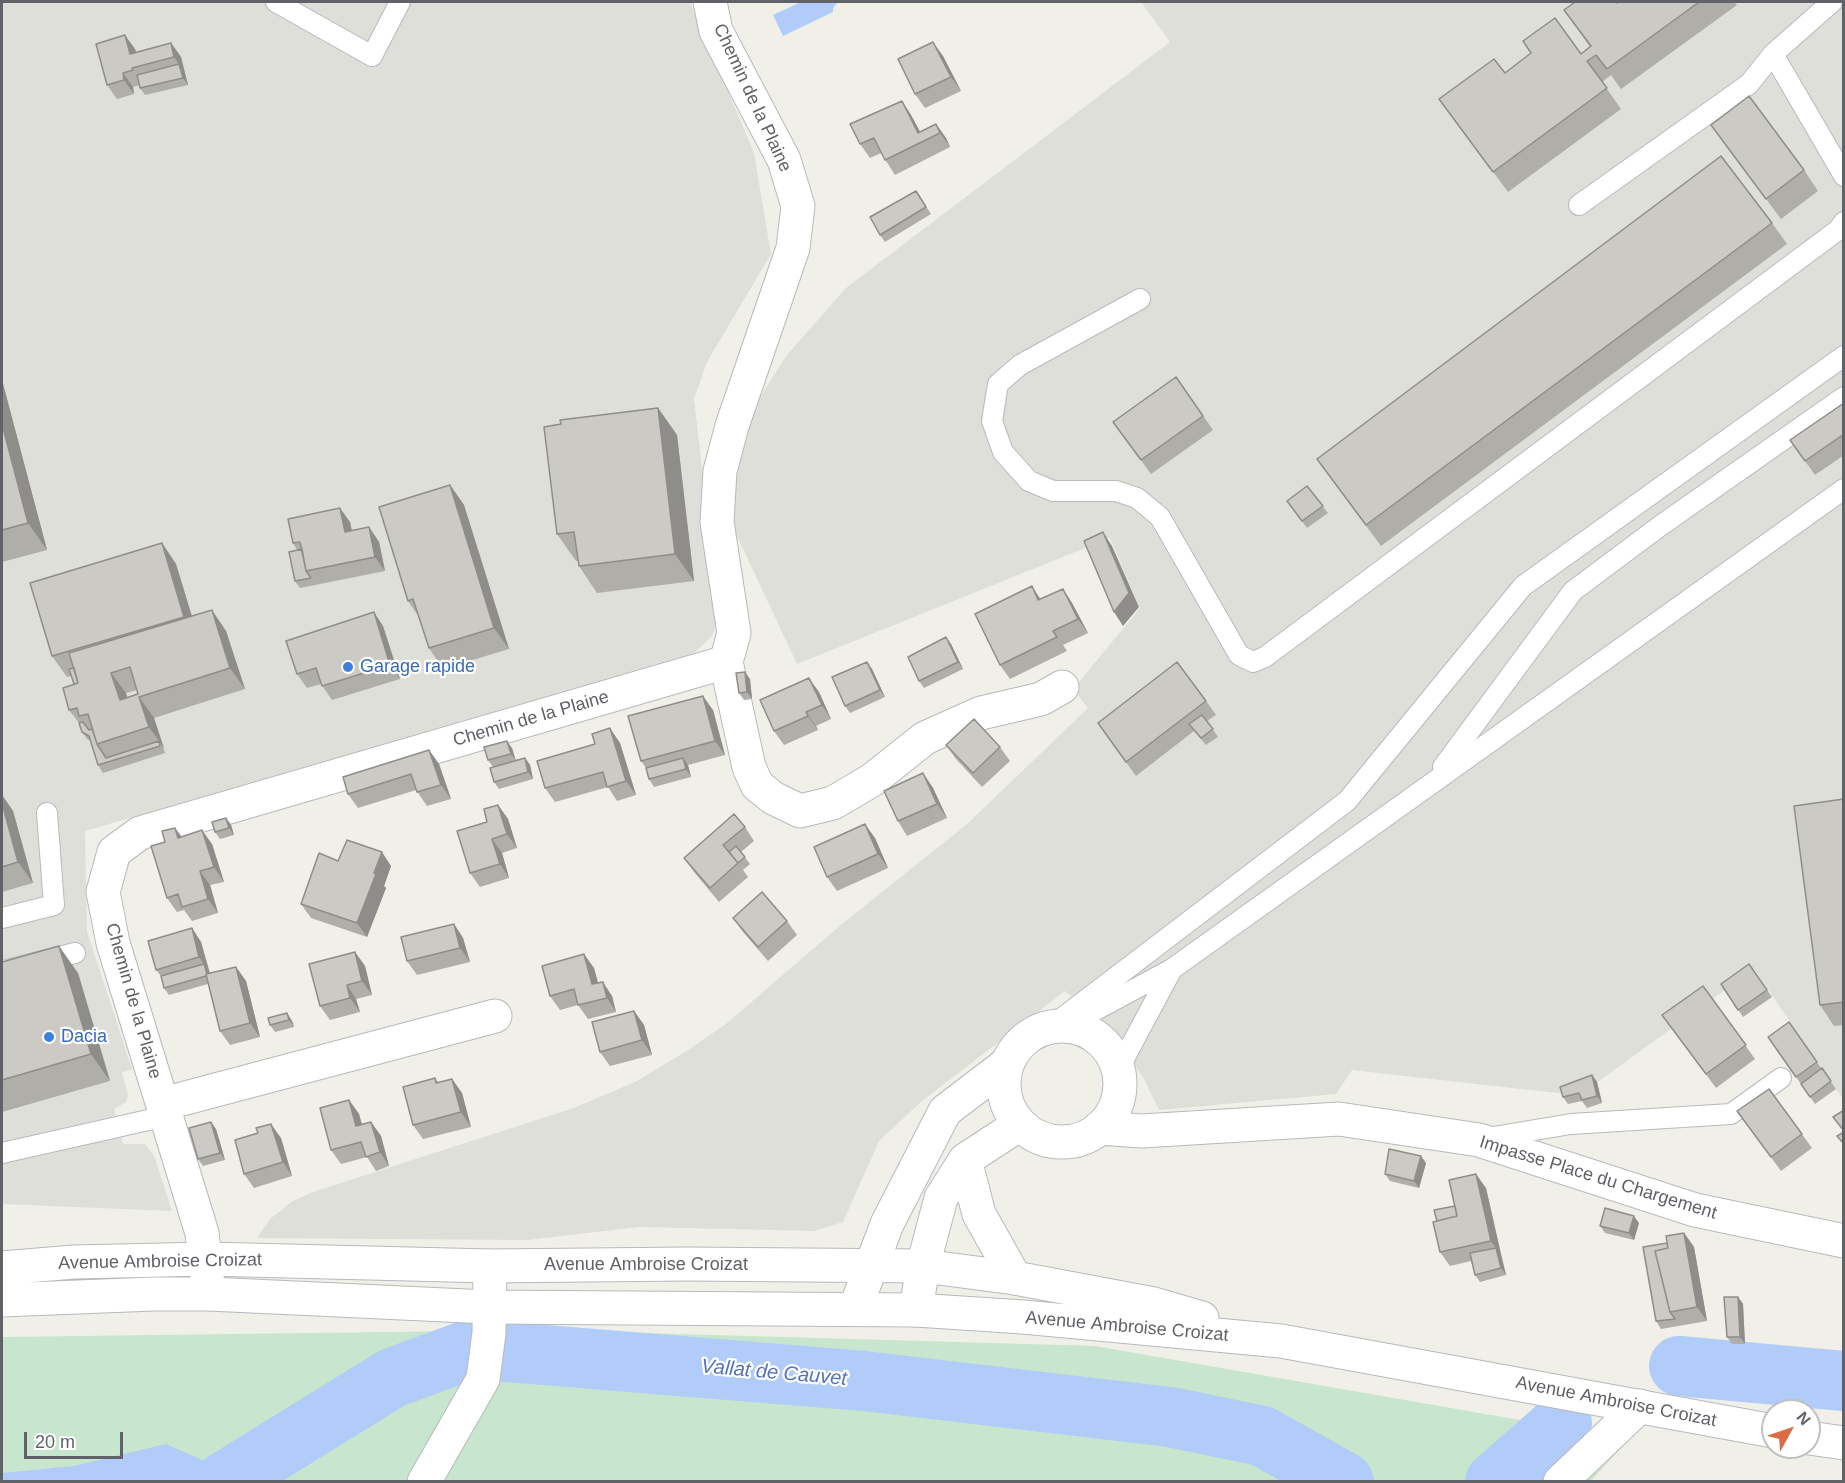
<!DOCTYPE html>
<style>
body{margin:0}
#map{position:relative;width:1845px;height:1483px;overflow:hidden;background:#f0f0e9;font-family:Arial,sans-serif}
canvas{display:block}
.frame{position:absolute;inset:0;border:3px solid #606267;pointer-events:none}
.north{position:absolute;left:1761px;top:1399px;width:60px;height:60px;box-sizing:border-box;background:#fff;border:2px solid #bfc0c2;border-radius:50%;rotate:50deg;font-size:16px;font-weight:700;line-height:24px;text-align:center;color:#606267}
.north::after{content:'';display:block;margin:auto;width:21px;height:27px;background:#db6b44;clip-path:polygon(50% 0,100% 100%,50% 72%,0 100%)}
.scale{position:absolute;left:24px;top:1432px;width:99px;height:27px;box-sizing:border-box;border:3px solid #606267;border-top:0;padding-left:8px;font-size:18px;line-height:21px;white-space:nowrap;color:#606267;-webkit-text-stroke:4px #fff;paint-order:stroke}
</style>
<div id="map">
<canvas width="1845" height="1483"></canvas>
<div class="frame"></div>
<div class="north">N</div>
<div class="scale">20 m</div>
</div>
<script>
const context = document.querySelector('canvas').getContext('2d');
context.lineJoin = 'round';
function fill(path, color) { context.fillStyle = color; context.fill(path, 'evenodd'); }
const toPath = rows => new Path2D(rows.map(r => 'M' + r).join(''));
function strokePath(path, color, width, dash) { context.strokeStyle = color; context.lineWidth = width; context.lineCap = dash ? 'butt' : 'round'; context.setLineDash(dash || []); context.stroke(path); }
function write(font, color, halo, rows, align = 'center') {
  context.font = font + ' Arial,sans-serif'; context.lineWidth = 4.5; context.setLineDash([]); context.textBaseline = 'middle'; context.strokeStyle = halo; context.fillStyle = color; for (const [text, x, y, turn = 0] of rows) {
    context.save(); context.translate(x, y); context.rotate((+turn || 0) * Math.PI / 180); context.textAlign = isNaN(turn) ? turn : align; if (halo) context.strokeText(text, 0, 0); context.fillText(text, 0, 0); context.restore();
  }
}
fill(toPath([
 [2,2,690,2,754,153,771,254,707,362,694,399,719,614,712,636,694,653,85,831,87,931,132,1069,122,1073,128,1095,126,1102,114,1109,123,1144,145,1144,154,1155,172,1211,2,1204],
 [1141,2,1843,2,1843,1099,1754,969,1596,1083,1566,1094,1352,1070,1336,1094,1159,1110,1143,1077,1106,1025,1065,991,922,1101,879,1141,843,1222,814,1231,639,1227,527,1240,257,1238,270,1219,291,1202,313,1192,574,1108,637,1081,688,1050,726,1024,842,924,966,825,1088,708,1073,689,1140,608,1110,538,797,664,729,519,740,429,786,356,846,288,1170,42]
]), '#dfdfda');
fill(toPath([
 [541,1330,1095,1346,1629,1439,1590,1482,2,1481,2,1337]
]), '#c8e5cd');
fill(toPath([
 [801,2,838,2,833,8,833,12,783,36,773,15],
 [166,1444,223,1469,228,1481,2,1481,2,1473,74,1466]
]), '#b1ccf8');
strokePath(toPath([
 [1679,1366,1844,1381],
 [224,1482,392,1378,471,1349,864,1381,1170,1417,1262,1436,1344,1482],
 [1495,1482,1562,1423]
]), '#b1ccf8', 60);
const lane = toPath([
 [276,2,372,56,400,2],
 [1832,2,1773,54,1844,176],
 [1579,205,1749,84,1773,54],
 [1140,299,1020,365,998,384,992,421,1003,452,1029,481,1053,491,1116,491,1137,498,1160,517,1239,655,1253,662,1265,657,1838,230,1844,222],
 [1443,767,1573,591,1660,526,1844,397],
 [2,918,54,905,47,813],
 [2,971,75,953],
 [1066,1026,1172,969,1844,489],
 [1049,1028,1347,801,1523,586,1844,356],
 [1118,1070,1172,969],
 [1487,1138,1571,1124,1731,1114,1781,1078],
 [2,1153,166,1116]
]);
const street = toPath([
 [710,2,716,31,784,160,798,206,793,248,732,426,720,471,717,522,734,633,726,662,749,767,757,785,773,798,800,811,833,803,872,780,925,738,981,713,1041,699,1062,687],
 '1004 1084a58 58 0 1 1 116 0a58 58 0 1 1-116 0Z',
 [163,1104,495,1016],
 [1099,1128,1142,1131,1339,1119,1479,1140,1695,1210,1844,1241],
 [965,1160,979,1214,1015,1278],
 [209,1294,202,1233,113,943,103,892,114,852,140,833,726,662],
 [855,1309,887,1224,945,1111,1008,1063],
 [916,1310,923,1266,941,1198,965,1160,1020,1124],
 [424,1482,483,1379,489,1333,490,1266],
 [1560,1482,1640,1406]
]);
const secondary = toPath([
 [2,1268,74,1262,207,1259,490,1266,687,1264,923,1266,1015,1278,1154,1304,1202,1318],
 [2,1300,154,1294,209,1294,488,1307,916,1310,1023,1317,1281,1341,1773,1431],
 [1809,1438,1844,1443]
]);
strokePath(lane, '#b8b9bd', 22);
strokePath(street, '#b8b9bd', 35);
strokePath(secondary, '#b7b9be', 35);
strokePath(lane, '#fff', 20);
strokePath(street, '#fff', 33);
strokePath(secondary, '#fff', 33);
fill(toPath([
 [1618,2,1734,2,1737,5,1621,89,1611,75,1602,82,1621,109,1508,192,1439,99,1505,73,1581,54,1590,47,1564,10,1617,3],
 [171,43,181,57,188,85,145,95,140,88,139,85,133,87,134,94,117,99,107,85,135,49,136,52],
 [943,56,961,91,925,108,915,94],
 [902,101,911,115,920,132,936,124,946,138,950,147,895,175,881,153,870,158,860,144],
 [1711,125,1804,170,1818,191,1781,219],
 [916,191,931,214,885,242,880,235],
 [1772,223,1787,244,1381,546,1317,459],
 [1176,377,1213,430,1151,474,1113,422],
 [2,380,47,550,2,562],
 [1844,403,1844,455,1815,475,1790,440],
 [658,408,677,435,694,581,597,593,579,566,578,561,576,561,557,534,561,424],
 [450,485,464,505,509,649,443,669,429,648,419,617,408,601],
 [1307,486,1328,513,1307,528,1287,501],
 [350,522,352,531,369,527,379,542,385,571,300,588,295,581,297,550,293,543],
 [162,543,176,564,192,616,226,631,245,689,154,718,165,753,103,773,98,765,91,741,87,739,82,732,79,723,69,710,74,684,71,676,67,677,52,656],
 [137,690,138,694,127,698,126,693],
 [1063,589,1072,603,1088,633,1063,645,1067,651,1010,679,1000,665,1041,599],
 [383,626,400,679,332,700,321,684,307,688,297,674],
 [946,637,951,644,963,669,924,688,919,681],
 [867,662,872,669,885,697,850,713,845,706],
 [750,679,752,699,744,700,739,693],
 [819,692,831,719,816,726,818,730,784,745,774,731],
 [1206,701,1216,715,1207,721,1218,737,1206,745,1194,731,1136,776,1098,723],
 [713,710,725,755,688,765,691,777,654,787,649,779,646,768,641,761],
 [620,743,636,795,617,801,608,787,555,802,545,788],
 [946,745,1000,747,1010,761,982,787,956,759],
 [512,748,515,760,525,758,530,765,533,779,499,789,494,782,493,767,488,760],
 [429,750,439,764,451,799,427,806,416,790,358,808,348,794],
 [923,773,933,788,947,818,907,836,898,821],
 [2,795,13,811,33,883,2,892],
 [1844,799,1844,1025,1834,1026,1820,1005],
 [498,805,508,819,517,848,502,853,509,878,480,887,470,873,487,822],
 [226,818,231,825,234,835,220,839,215,832],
 [745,827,754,841,741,852,750,864,743,870,748,877,719,902,694,872,684,858],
 [175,828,182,837,212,844,224,882,210,885,218,913,192,921,184,910,177,912,167,898,165,842],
 [875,838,888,868,837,891,827,877],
 [338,861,391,866,384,886,386,888,367,937,311,918,301,904],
 [733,918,787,921,797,935,768,961,743,932],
 [454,924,463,938,470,962,417,975,407,961],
 [192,928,201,942,210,973,236,967,246,981,260,1037,230,1045,220,1031,208,984,169,995,164,988,161,976,156,970],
 [355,952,365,966,372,995,356,999,360,1012,330,1020,320,1006],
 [2,962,78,973,110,1081,2,1112],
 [1749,964,1772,997,1743,1017,1721,984],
 [594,968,598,983,612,996,616,1012,588,1019,578,1005,560,1010,550,996],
 [1703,986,1755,1059,1716,1088,1662,1015],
 [634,1011,644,1025,652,1055,610,1066,600,1052],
 [287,1013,292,1021,294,1027,275,1032,270,1025],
 [1768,1037,1817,1062,1836,1089,1815,1104],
 [1592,1075,1597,1082,1602,1103,1587,1108,1582,1101,1568,1104,1563,1097],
 [435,1078,438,1082,452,1079,462,1093,471,1127,423,1139,413,1125],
 [1769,1089,1812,1148,1781,1171,1737,1111],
 [349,1100,359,1114,362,1124,371,1122,381,1136,389,1166,376,1171,367,1157,341,1164,331,1150],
 [216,1129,225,1160,203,1166,198,1159],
 [281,1138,292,1176,254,1188,244,1174],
 [1426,1163,1419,1188,1390,1181,1385,1174],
 [1486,1188,1506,1275,1480,1282,1475,1275,1471,1261,1450,1266,1440,1252,1437,1221],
 [1639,1223,1634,1240,1605,1233,1600,1226],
 [1684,1233,1694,1247,1707,1321,1661,1329,1656,1321,1667,1243],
 [1738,1297,1743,1304,1745,1344,1732,1344,1727,1337]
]), '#afaea9');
fill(toPath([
 [125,35,135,49,140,66,130,54],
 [933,42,943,56,961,91,951,77],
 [171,43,181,57,188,85,183,78,179,64,174,57],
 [123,73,133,87,134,94,124,80],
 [902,101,911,115,925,141,918,133],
 [936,124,946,138,950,147,940,133],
 [2,380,47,550,28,523,2,424],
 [658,408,677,435,694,581,675,554],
 [450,485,464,505,509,649,494,628],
 [340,508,350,522,355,546,345,532],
 [369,527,379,542,385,571,375,557],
 [1103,532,1112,546,1139,607,1123,626,1114,612],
 [162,543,176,564,198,637,184,617],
 [1032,586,1041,600,1038,600],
 [1063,589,1072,603,1088,633,1078,619],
 [212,610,226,631,245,689,230,668],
 [374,612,383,626,400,679,390,665],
 [946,637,951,644,963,669,958,662],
 [867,662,872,669,885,697,880,690],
 [745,672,750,679,752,699,747,692],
 [111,673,126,693,134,721,120,700],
 [809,678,819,692,831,719,822,705],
 [703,696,713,710,725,755,715,741],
 [139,697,154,718,164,748,149,727],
 [806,712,816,726,818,730,808,716],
 [610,728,620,743,636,795,626,781],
 [507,741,512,748,516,761,511,754],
 [429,750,439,764,451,799,441,785],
 [525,758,530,765,533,779,528,772],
 [683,758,688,765,691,777,686,769],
 [923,773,933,788,947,818,937,804],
 [2,795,13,811,33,883,18,862,2,803],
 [498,805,508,819,517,848,507,834],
 [226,818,231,825,234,835,229,828],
 [865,824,875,838,888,868,878,854],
 [175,828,185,842,178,838],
 [202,830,212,844,224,882,214,867],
 [492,839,502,853,509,878,500,864],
 [382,852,391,866,384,886,386,888,367,937,357,923],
 [200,871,210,885,218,913,208,899],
 [454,924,463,938,470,962,460,948],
 [192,928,201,942,212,982,207,975,204,964,199,957],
 [59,946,78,973,110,1081,91,1054],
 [355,952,365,966,372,995,362,981],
 [584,954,594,968,602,998,592,984],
 [236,967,246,981,260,1037,250,1023],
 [603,982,612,996,616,1012,607,998],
 [347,985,356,999,360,1012,350,998],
 [634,1011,644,1025,652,1055,642,1040],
 [287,1013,292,1021,294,1027,289,1020],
 [1592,1075,1597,1082,1602,1103,1597,1096],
 [452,1079,462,1093,471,1127,461,1112],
 [349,1100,359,1114,366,1140,356,1126],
 [211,1122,216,1129,225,1160,220,1153],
 [371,1122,381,1136,389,1166,380,1152],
 [271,1124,281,1138,292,1176,283,1162],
 [1421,1156,1426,1163,1419,1188,1414,1181],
 [1476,1174,1486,1188,1501,1255,1491,1241],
 [1634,1216,1639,1223,1634,1240,1629,1233],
 [1684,1233,1694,1247,1707,1321,1697,1307],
 [1496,1248,1501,1255,1506,1275,1501,1268],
 [1738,1297,1743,1304,1745,1344,1740,1337]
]), '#8f8d8a');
const building = toPath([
 [1575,2,1616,2,1617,3,1618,2,1699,2,1607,69,1596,55,1587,61,1607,88,1493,172,1439,99,1494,59,1505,73,1531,53,1523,41,1555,18,1581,54,1591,46,1564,10,1575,2],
 [125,35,130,54,171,43,174,57,132,68,133,70,123,73,124,80,107,85,96,44,125,35],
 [933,42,951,77,915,94,898,59,933,42],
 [179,64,183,78,140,88,137,75,179,64],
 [1749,96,1804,170,1766,199,1711,125,1749,96],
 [902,101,918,133,936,124,940,133,885,160,874,138,860,144,850,124,902,101],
 [1721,156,1772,223,1366,525,1317,459,1721,156],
 [916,191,926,207,880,235,870,217,916,191],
 [1176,377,1203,416,1141,460,1113,422,1176,377],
 [1844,403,1844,434,1805,461,1790,440,1844,403],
 [658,408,675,554,579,566,574,532,557,534,544,427,561,424,560,420,658,408],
 [2,424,28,523,2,530,2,424],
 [450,485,494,628,429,648,413,599,408,601,379,507,450,485],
 [1307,486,1323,506,1302,521,1287,501,1307,486],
 [340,508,345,532,369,527,375,557,306,571,300,542,293,543,288,519,340,508],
 [1103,532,1129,593,1114,612,1084,541,1103,532],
 [162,543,184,617,52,656,30,583,162,543],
 [302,549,306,571,311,578,295,581,289,552,302,549],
 [1032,586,1038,600,1063,589,1078,619,1053,631,1057,637,1000,665,975,614,1032,586],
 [212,610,230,668,139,697,149,727,97,744,88,714,79,716,77,708,69,710,63,688,78,683,69,653,212,610],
 [130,667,138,694,120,700,111,673,130,667],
 [374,612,390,665,322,686,316,668,297,674,286,641,374,612],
 [946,637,958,662,919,681,908,657,946,637],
 [867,662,880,690,845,706,832,677,867,662],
 [1177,662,1206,701,1126,762,1098,723,1177,662],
 [74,668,78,683,74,684,69,669,74,668],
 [745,672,747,692,739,693,736,673,745,672],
 [809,678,822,705,806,712,808,716,774,731,760,700,809,678],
 [703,696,715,741,641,761,628,716,703,696],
 [1202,715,1213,729,1201,738,1189,724,1202,715],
 [974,719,1000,747,973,773,946,745,974,719],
 [83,722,89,730,92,729,97,744,106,758,159,741,160,746,98,765,89,736,82,732,79,723,83,722],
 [610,728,626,781,607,787,603,772,545,788,537,761,595,744,592,734,610,728],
 [507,741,511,754,488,760,484,747,507,741],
 [429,750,441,785,417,792,411,774,348,794,343,777,429,750],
 [525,758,528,772,494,782,490,768,525,758],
 [683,758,686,769,649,779,646,768,683,758],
 [923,773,937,804,898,821,884,791,923,773],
 [1844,799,1844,1002,1820,1005,1794,806,1844,799],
 [2,803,18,862,2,867,2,803],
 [498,805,507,834,492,839,500,864,470,873,457,831,487,822,484,809,498,805],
 [734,814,745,827,723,845,738,863,710,888,684,858,734,814],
 [226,818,229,828,215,832,212,822,226,818],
 [865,824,878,854,827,877,814,847,865,824],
 [175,828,178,838,202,830,214,867,200,871,208,899,182,907,178,894,167,898,151,846,165,842,162,831,175,828],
 [347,840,382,852,374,873,376,874,357,923,301,904,319,853,338,861,347,840],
 [736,846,745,857,738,863,729,852,736,846],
 [762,892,787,921,758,947,733,918,762,892],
 [454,924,460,948,407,961,401,937,454,924],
 [192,928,199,957,156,970,148,941,192,928],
 [59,946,91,1054,2,1080,2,962,59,946],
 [355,952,362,981,347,985,350,998,320,1006,309,964,355,952],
 [584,954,592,984,603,982,607,998,578,1005,574,989,550,996,542,966,584,954],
 [204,964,207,974,206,974,206,976,164,988,161,976,204,964],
 [1749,964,1767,990,1738,1010,1721,984,1749,964],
 [236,967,250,1023,220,1031,206,974,236,967],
 [1703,986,1746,1045,1706,1074,1662,1015,1703,986],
 [634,1011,642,1040,600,1052,592,1022,634,1011],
 [287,1013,289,1020,270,1025,268,1018,287,1013],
 [1789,1022,1817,1062,1796,1077,1768,1037,1789,1022],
 [1822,1068,1831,1081,1810,1097,1801,1084,1822,1068],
 [1592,1075,1597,1096,1582,1100,1579,1093,1563,1097,1560,1087,1592,1075],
 [435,1078,436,1083,452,1079,461,1112,413,1125,403,1087,435,1078],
 [1769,1089,1802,1134,1771,1157,1737,1111,1769,1089],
 [349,1100,356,1126,371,1122,380,1152,366,1157,361,1142,331,1150,320,1108,349,1100],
 [1844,1110,1844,1131,1833,1117,1844,1110],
 [211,1122,220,1153,198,1159,189,1128,211,1122],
 [271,1124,283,1162,244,1174,235,1140,258,1133,256,1128,271,1124],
 [1844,1132,1844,1144,1837,1136,1844,1132],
 [1389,1149,1421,1156,1414,1181,1385,1174,1389,1149],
 [1476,1174,1491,1241,1440,1252,1433,1222,1457,1216,1449,1180,1476,1174],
 [1455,1206,1457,1216,1437,1221,1434,1210,1455,1206],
 [1605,1208,1634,1216,1629,1233,1600,1226,1605,1208],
 [1684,1233,1697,1307,1670,1312,1655,1251,1668,1248,1666,1236,1684,1233],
 [1667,1243,1668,1248,1655,1251,1670,1312,1675,1319,1656,1321,1643,1247,1667,1243],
 [1496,1248,1501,1268,1475,1275,1470,1253,1496,1248],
 [1724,1297,1738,1297,1740,1337,1727,1337,1724,1297]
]);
fill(building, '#cccac5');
strokePath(building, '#8f8d8a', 1.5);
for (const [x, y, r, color] of [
 [348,667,6,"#3f7fe0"],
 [49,1037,6,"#3f7fe0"]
]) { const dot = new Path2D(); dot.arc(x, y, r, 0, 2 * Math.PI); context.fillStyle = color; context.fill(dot); strokePath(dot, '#fff', 2); }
write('18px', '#606267', '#fff', [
 ["Chemin de la Plaine",752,98,65],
 ["Chemin de la Plaine",531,719,-16],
 ["Chemin de la Plaine",133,1001,74],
 ["Impasse Place du Chargement",1598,1178,17],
 ["Avenue Ambroise Croizat",160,1262,-1],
 ["Avenue Ambroise Croizat",646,1265],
 ["Avenue Ambroise Croizat",1127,1327,5],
 ["Avenue Ambroise Croizat",1616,1402,11]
]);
write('18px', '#366cbe', '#fff', [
 ["Garage rapide",360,667],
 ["Dacia",61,1037]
], 'left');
write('italic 20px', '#5473bb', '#fff', [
 ["Vallat de Cauvet",774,1373,5]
]);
</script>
